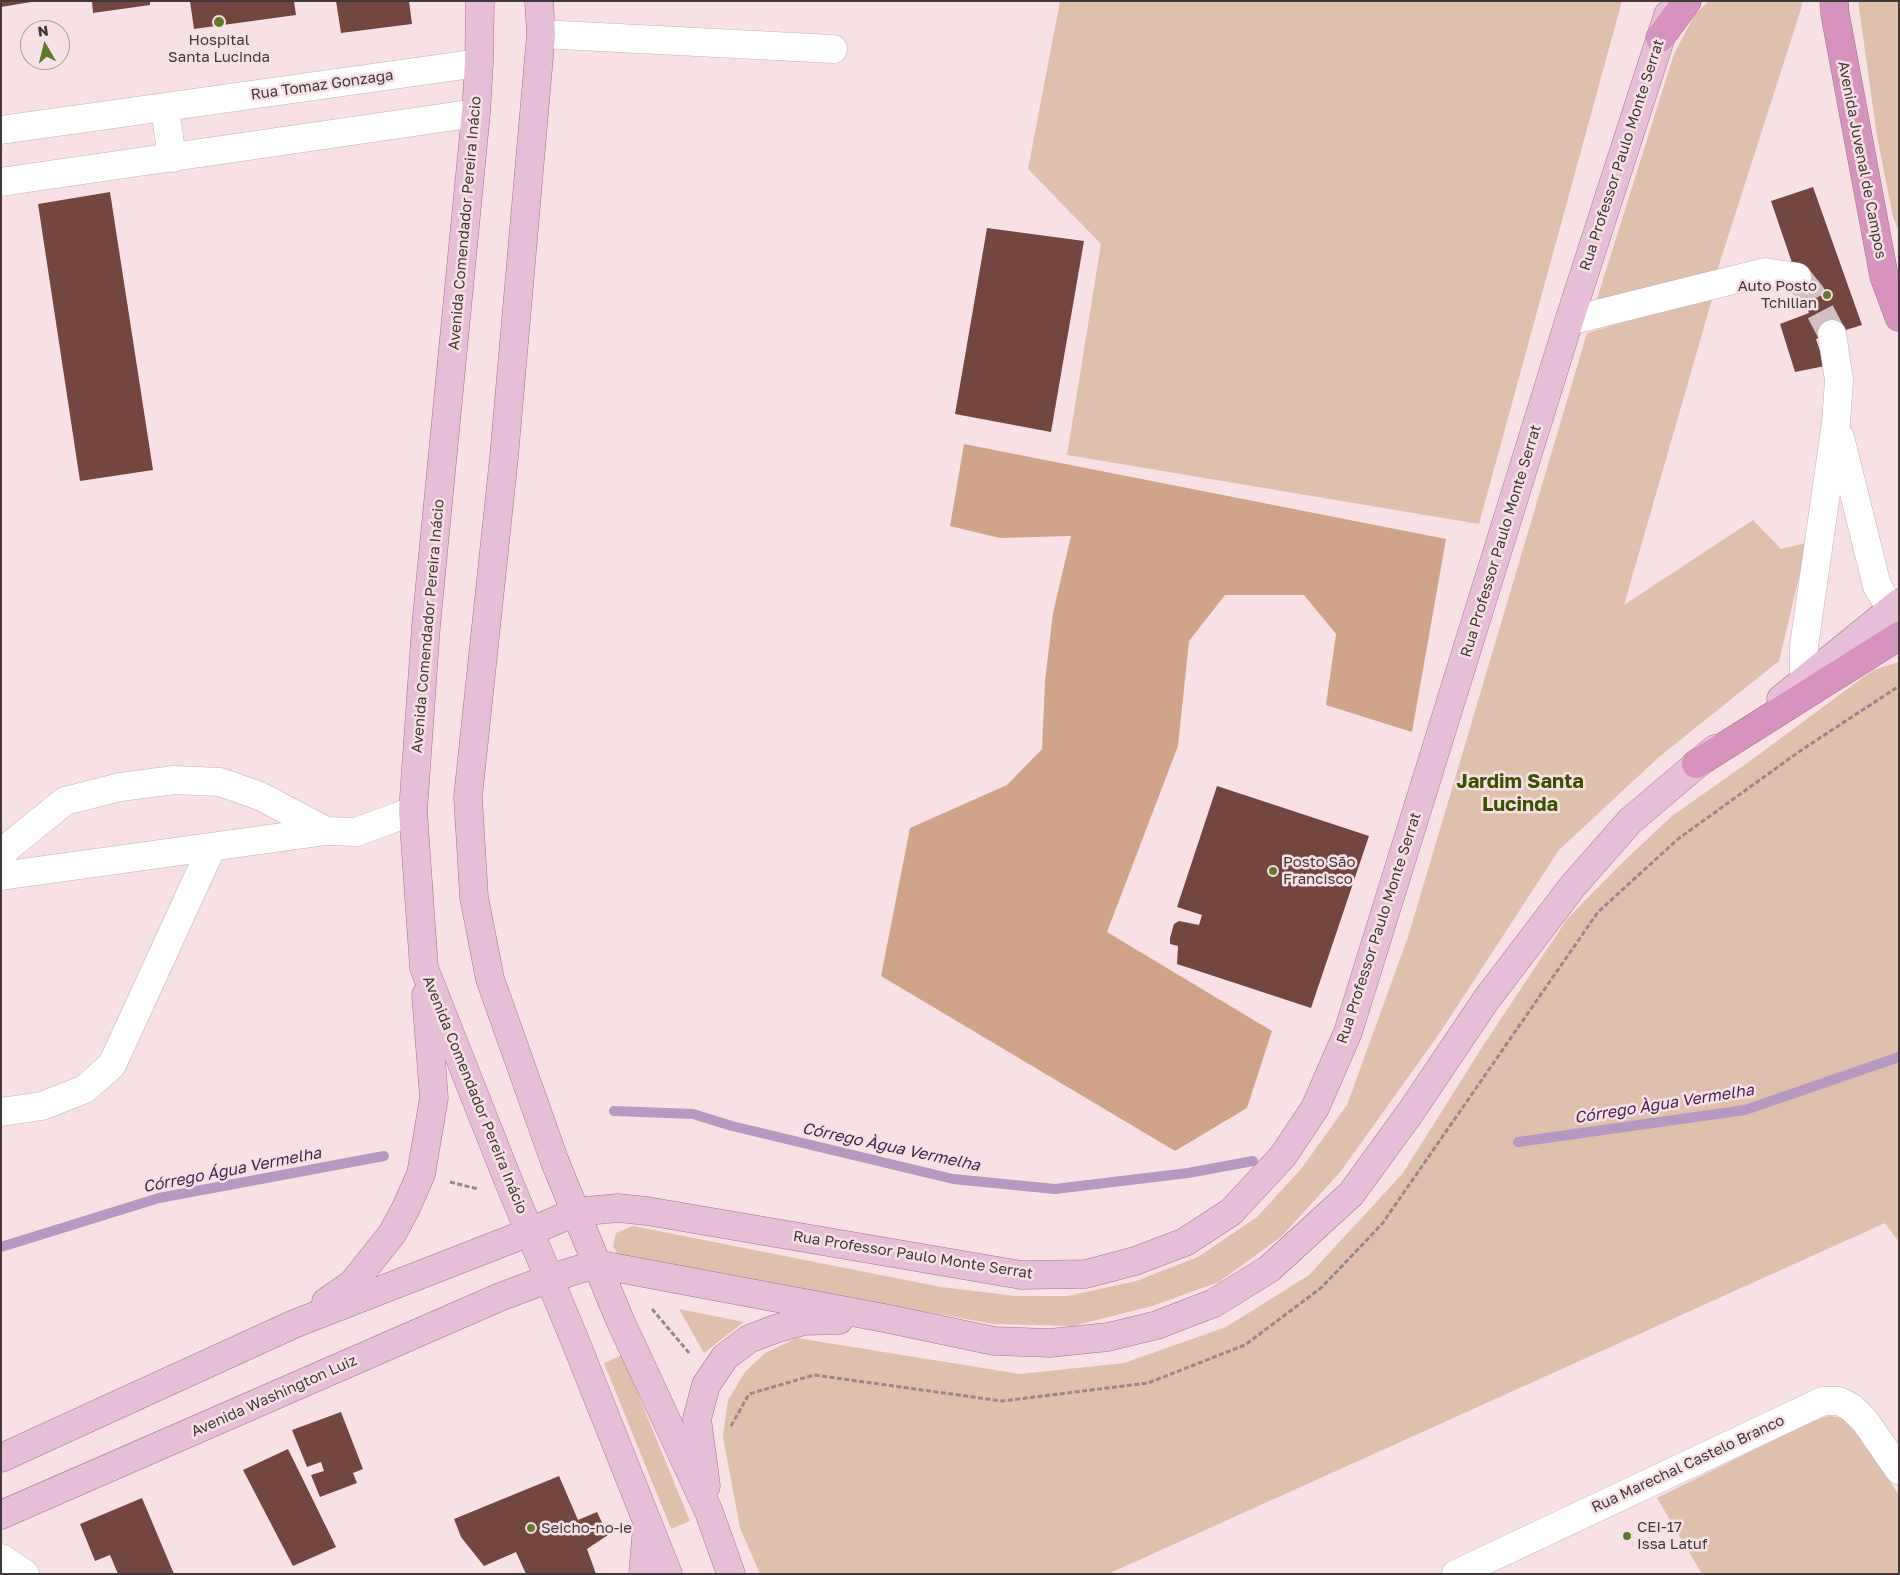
<!DOCTYPE html>
<meta charset="utf-8">
<style>
body{margin:0}
#map{position:relative;width:1900px;height:1575px;overflow:hidden;background:#f8e1e5;font-family:"Golos Text",sans-serif}
canvas{display:block}
.frame{position:absolute;inset:0;border:2px solid #41383a;pointer-events:none}
.north{position:absolute;left:20px;top:20px;width:50px;height:50px;box-sizing:border-box;background:#f8e1e5;border:1px solid #af9da1;border-radius:50%;rotate:352deg;font-size:14px;font-weight:700;line-height:20px;text-align:center;color:#41383a}
.north::after{content:'';display:block;margin:auto;width:18px;height:22px;background:#61792c;clip-path:polygon(50% 0,100% 100%,50% 72%,0 100%)}
</style>
<div id="map">
<canvas width="1900" height="1575"></canvas>
<div class="frame"></div>
<div class="north">N</div>
</div>
<script>
const context = document.querySelector('canvas').getContext('2d');
context.lineJoin = 'round';
function fill(path, color) { context.fillStyle = color; context.fill(path, 'evenodd'); }
const toPath = rows => new Path2D(rows.map(r => 'M' + r).join(''));
function strokePath(path, color, width, dash) { context.strokeStyle = color; context.lineWidth = width; context.lineCap = dash ? 'butt' : 'round'; context.setLineDash(dash || []); context.stroke(path); }
function write(font, color, halo, rows, align = 'center') {
  context.font = font + ' "Golos Text",sans-serif'; context.lineWidth = 5; context.setLineDash([]); context.textBaseline = 'middle'; context.strokeStyle = halo; context.fillStyle = color; for (const [text, x, y, turn = 0] of rows) {
    context.save(); context.translate(x, y); context.rotate((+turn || 0) * Math.PI / 180); context.textAlign = isNaN(turn) ? turn : align; if (halo) context.strokeText(text, 0, 0); context.fillText(text, 0, 0); context.restore();
  }
}
fill(toPath([
 [1060,1,1622,1,1479,524,1067,455,1101,244,1028,169],
 [1709,1,1802,1,1801,9,1717,271,1595,305,1674,54,1695,14],
 [1858,1,1899,1,1899,232,1893,217,1877,136],
 [1713,296,1624,605,1753,520,1781,549,1807,543,1779,661,1659,757,1559,850,1439,1034,1341,1171,1282,1236,1219,1282,1152,1306,1073,1326,994,1324,620,1258,613,1246,616,1233,633,1226,941,1287,1016,1296,1068,1296,1136,1281,1198,1257,1257,1217,1301,1169,1347,1105,1408,937,1587,333],
 [1899,662,1899,1242,1885,1223,1108,1574,760,1574,740,1528,723,1437,728,1400,745,1372,765,1353,797,1338,1020,1374,1124,1363,1226,1327,1309,1275,1403,1173,1479,1052,1567,919,1623,862,1672,816,1750,761,1873,670],
 [679,1309,744,1322,704,1353],
 [622,1355,690,1521,671,1529,604,1363],
 [1830,1416,1842,1418,1854,1428,1899,1495,1899,1574,1702,1574,1657,1498,1818,1418]
]), '#dfc0ac');
fill(toPath([
 [964,444,1446,539,1412,732,1326,705,1336,634,1304,595,1225,595,1189,641,1178,746,1107,932,1272,1031,1247,1108,1175,1151,881,976,910,828,1007,785,1042,749,1045,681,1053,613,1071,536,1000,538,950,526]
]), '#d0a489');
strokePath(toPath([
 [614,1111,693,1114,732,1126,953,1179,1055,1189,1188,1173,1253,1161],
 [1518,1142,1745,1110,1899,1057],
 [1,1247,159,1198,384,1156]
]), '#b699c0', 10);
fill(toPath([
 [1,1,31,1,31,2,1,7],
 [92,1,150,1,150,5,93,13],
 [190,1,294,1,296,15,194,29],
 [336,1,409,1,412,24,341,33],
 [1813,187,1862,325,1816,339,1825,366,1795,372,1780,324,1809,313,1771,201],
 [110,192,153,470,80,481,38,204],
 [987,228,1084,241,1051,432,955,414],
 [1217,786,1369,836,1311,1008,1177,964,1178,946,1170,944,1170,938,1174,924,1179,921,1199,925,1202,915,1177,907],
 [341,1412,363,1469,353,1473,357,1483,320,1497,311,1475,324,1471,321,1462,307,1467,292,1430],
 [288,1449,336,1547,293,1566,243,1470],
 [559,1476,578,1520,597,1512,608,1535,587,1549,596,1574,526,1574,516,1552,484,1566,461,1537,454,1519],
 [142,1498,174,1574,118,1574,110,1555,95,1561,80,1524]
]), '#744640');
strokePath(toPath([
 [1797,277,1811,294,1832,334]
]), '#d3bfc3', 28, [28, 14]);
const minor = toPath([
 [541,34,833,49],
 [165,108,172,158],
 [1,130,479,63],
 [1,182,476,113],
 [1569,321,1765,272,1797,277],
 [1840,437,1877,586,1891,609],
 [1804,681,1804,646,1836,423,1839,380,1832,334],
 [1,856,8,847,65,801,120,787,174,780,220,782,260,796,326,831,356,832,413,811],
 [1,876,326,831],
 [1,1112,42,1106,85,1089,112,1065,211,849],
 [1,1558,25,1574],
 [1456,1574,1823,1401,1839,1401,1852,1408,1865,1421,1899,1470]
]);
const major = toPath([
 [480,1,479,63,476,113,426,626,413,811,424,968,508,1180,574,1338,668,1574],
 [539,1,541,34,504,457,468,797,474,897,490,979,555,1162,619,1318,709,1512,731,1574],
 [1781,699,1899,603],
 [326,1302,352,1284,392,1234,405,1210,421,1174,434,1098,426,995],
 [1,1458,294,1324,530,1232,575,1212,618,1208,647,1211,1021,1275,1086,1274,1135,1261,1185,1242,1231,1212,1283,1156,1315,1108,1348,1032,1569,321,1668,15],
 [706,1486,697,1419,706,1385,725,1357,749,1339,775,1329,804,1321,839,1320],
 [1,1515,500,1297,548,1279,596,1264,884,1318,994,1341,1050,1343,1108,1337,1157,1325,1214,1303,1269,1269,1351,1194,1410,1113,1486,1000,1572,887,1630,821,1715,749],
 [643,1574,647,1527]
]);
const highway = toPath([
 [1834,1,1835,14,1884,276,1899,317],
 [1660,38,1687,1],
 [1696,764,1899,636]
]);
strokePath(minor, '#c6afb3', 29);
strokePath(major, '#a2738f', 29);
strokePath(highway, '#a2738f', 29);
strokePath(toPath([
 [450,1182,478,1189],
 [652,1309,690,1354],
 [731,1426,749,1394,814,1375,1002,1401,1148,1383,1245,1345,1321,1288,1382,1224,1598,912,1678,839,1800,751,1899,686]
]), '#98888b', 3, [5, 2.5]);
strokePath(minor, '#fff', 28);
strokePath(major, '#e6bed7', 28);
strokePath(highway, '#d693bd', 28);
for (const [x, y, r, color] of [
 [219,22,6,"#61792c"],
 [1827,295,5,"#61792c"],
 [1273,871,5,"#61792c"],
 [531,1528,5,"#61792c"],
 [1627,1536,5,"#61792c"]
]) { const dot = new Path2D(); dot.arc(x, y, r, 0, 2 * Math.PI); context.fillStyle = color; context.fill(dot); strokePath(dot, '#f8e1e5', 2); }
write('15px', '#41383a', '#f8e1e5', [
 ["Hospital",219,40,"center"],
 ["Santa Lucinda",219,57,"center"],
 ["Auto Posto",1817,286,"right"],
 ["Tchilian",1817,303,"right"],
 ["Posto São",1283,862],
 ["Francisco",1283,879],
 ["CEI-17",1637,1527],
 ["Issa Latuf",1637,1544],
 ["Seicho-no-ie",541,1528]
], 'left');
write('15px', '#41383a', '#f8e1e5', [
 ["Rua Tomaz Gonzaga",322,85,-8],
 ["Rua Professor Paulo Monte Serrat",1622,155,-72],
 ["Avenida Juvenal de Campos",1862,160,79],
 ["Avenida Comendador Pereira Inácio",465,223,-85],
 ["Rua Professor Paulo Monte Serrat",1501,541,-73],
 ["Avenida Comendador Pereira Inácio",428,626,-85],
 ["Rua Professor Paulo Monte Serrat",1379,928,-72],
 ["Avenida Comendador Pereira Inácio",475,1095,68],
 ["Rua Professor Paulo Monte Serrat",913,1255,9],
 ["Avenida Washington Luiz",274,1396,-24],
 ["Rua Marechal Castelo Branco",1688,1464,-25]
]);
write('italic 16px', '#482354', '#f8e1e5', [
 ["Córrego Àgua Vermelha",1664,1104,-9],
 ["Córrego Àgua Vermelha",891,1147,12],
 ["Córrego Água Vermelha",232,1170,-11]
]);
write('bold 20px', '#3d5101', '#f8e1e5', [
 ["Jardim Santa",1520,782],
 ["Lucinda",1520,805]
]);
</script>
